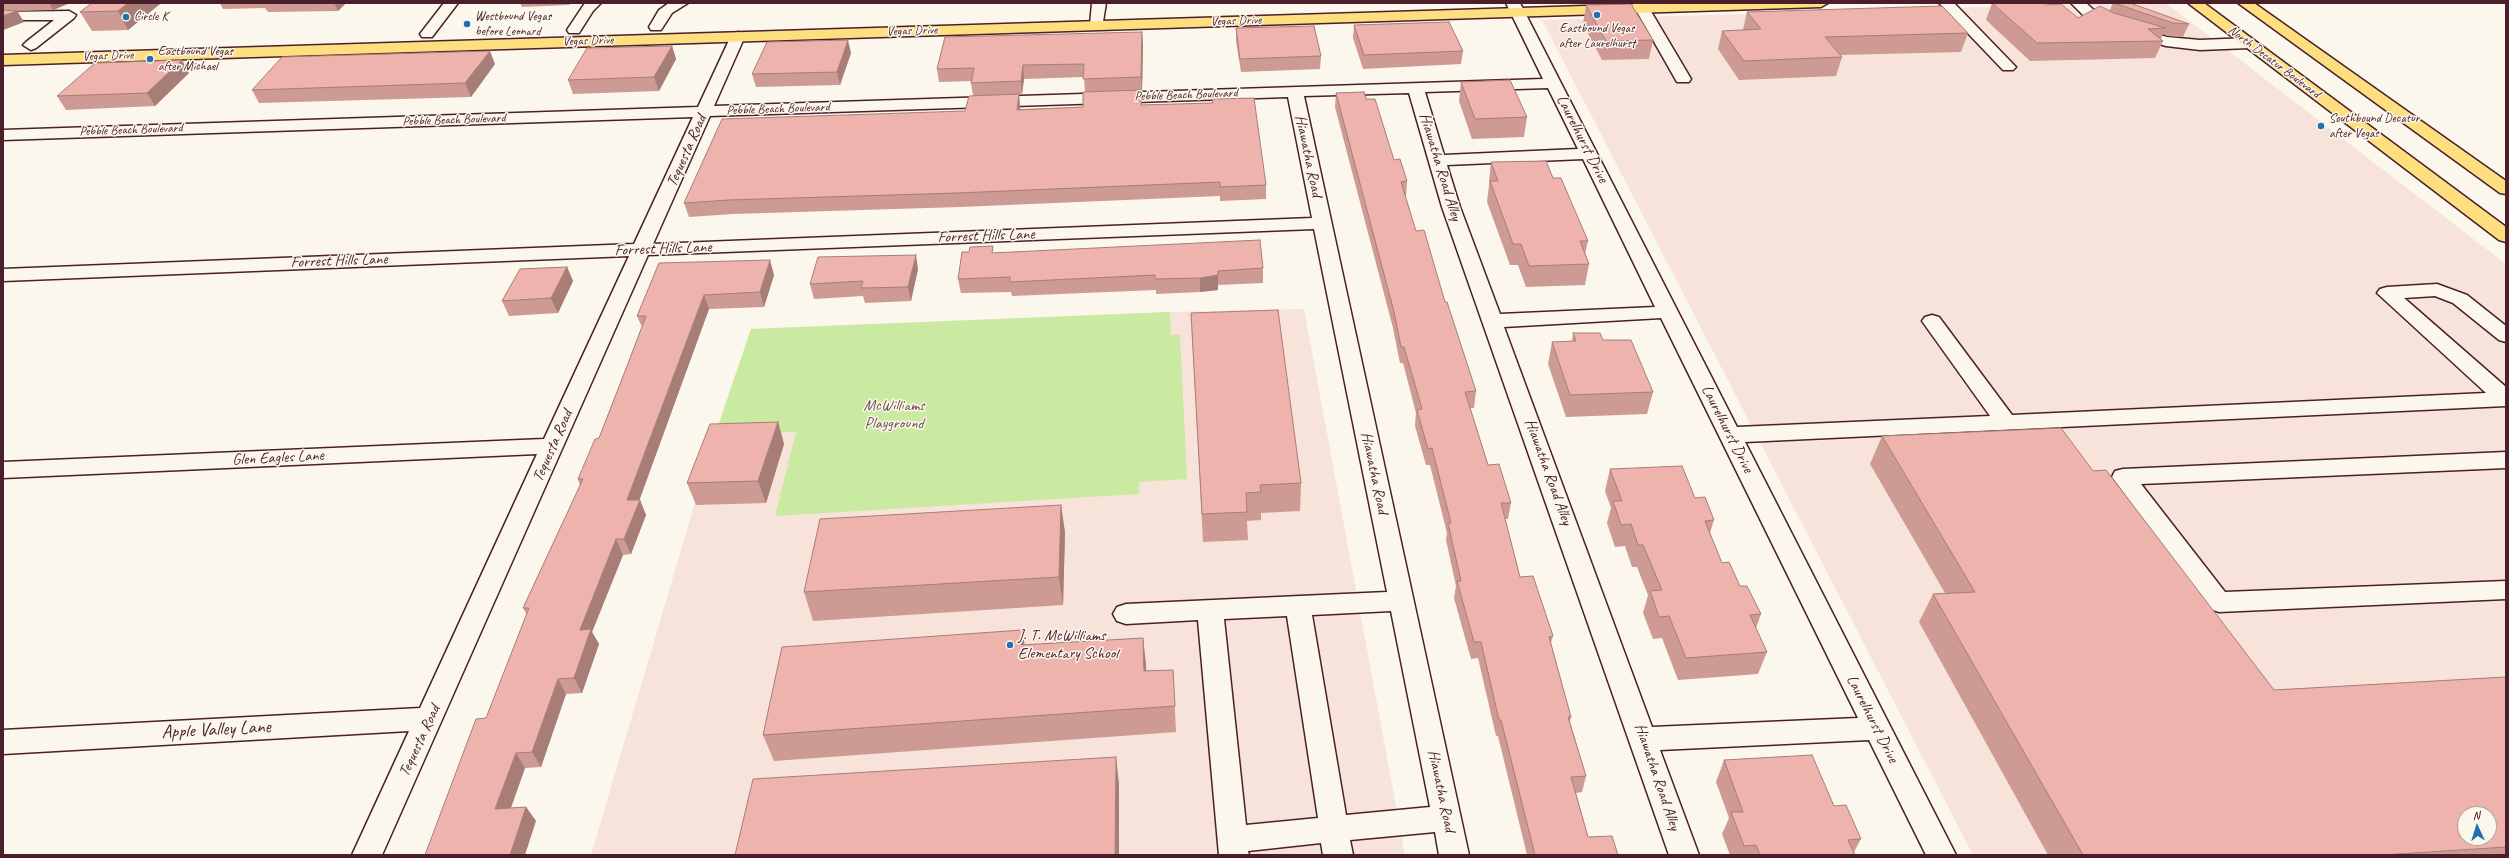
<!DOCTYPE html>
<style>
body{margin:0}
#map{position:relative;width:2509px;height:858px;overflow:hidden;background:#fbf7ec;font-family:Caveat,sans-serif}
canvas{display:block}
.frame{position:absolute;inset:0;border:4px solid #4a1f2b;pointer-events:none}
.north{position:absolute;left:2457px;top:806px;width:40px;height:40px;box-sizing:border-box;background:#fbf7ec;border:1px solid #b4a19f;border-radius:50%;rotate:356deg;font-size:11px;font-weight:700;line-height:16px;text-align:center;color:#4a1f2b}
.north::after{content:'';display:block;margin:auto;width:14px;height:18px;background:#1f6fb2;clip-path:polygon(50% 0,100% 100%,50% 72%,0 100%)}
</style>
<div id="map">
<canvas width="2509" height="858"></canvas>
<div class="frame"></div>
<div class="north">N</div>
</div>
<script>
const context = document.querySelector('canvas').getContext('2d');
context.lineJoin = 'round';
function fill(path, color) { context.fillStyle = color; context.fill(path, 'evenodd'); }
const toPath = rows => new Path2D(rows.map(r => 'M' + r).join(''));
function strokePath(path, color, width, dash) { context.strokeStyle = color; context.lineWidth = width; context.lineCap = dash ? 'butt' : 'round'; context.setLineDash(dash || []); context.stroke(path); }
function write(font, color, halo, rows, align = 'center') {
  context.font = font + ' Caveat,sans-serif'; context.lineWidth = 3; context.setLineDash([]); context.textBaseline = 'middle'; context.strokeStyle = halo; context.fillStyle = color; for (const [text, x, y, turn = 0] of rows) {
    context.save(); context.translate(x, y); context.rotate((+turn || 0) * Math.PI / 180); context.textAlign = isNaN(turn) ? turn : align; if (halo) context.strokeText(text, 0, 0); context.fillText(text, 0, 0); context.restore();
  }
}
fill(toPath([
 [2114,3,2166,3,2506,264,2506,855,1973,855,1542,20],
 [2465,814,2489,814,2489,838,2465,838],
 [1304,309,1405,855,591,855,715,435,751,329,1170,312]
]), '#f7e3d9');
fill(toPath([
 [1170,312,1171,335,1180,335,1187,479,1139,482,1139,494,775,516,796,432,715,435,751,329]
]), '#cbeaa1');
const minor = toPath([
 [444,3,458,3,432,37,422,37,420,34,444,3],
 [585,3,601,3,593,11,579,33,569,33,567,30,585,3],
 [669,3,688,3,672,13,661,30,651,30,649,27,659,10,669,3],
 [1092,3,1106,3,1102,28,1097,29,1090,25,1092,3],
 [1506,3,1520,3,1737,427,1990,416,1922,321,1925,317,1932,315,1939,317,2012,415,2486,393,2377,293,2380,289,2387,287,2437,284,2467,295,2506,326,2506,342,2499,340,2453,303,2435,296,2404,298,2506,387,2506,406,1745,442,1956,855,1926,855,1869,740,1660,750,1699,855,1669,855,1442,207,1409,93,1304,96,1469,855,1439,855,1435,832,1350,840,1353,855,1323,855,1321,843,1248,851,1249,855,1219,855,1198,620,1126,624,1117,621,1113,614,1117,607,1126,604,1387,592,1314,229,648,255,382,855,352,855,409,731,3,754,3,730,420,708,537,454,3,478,3,462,544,439,629,256,3,281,3,269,634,244,693,117,3,140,3,130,698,107,731,36,738,32,745,36,714,106,1543,79,1506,3],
 [1548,88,1578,149,1444,155,1425,92,1548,88],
 [1288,97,1312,218,653,244,710,116,1288,97],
 [1583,159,1655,307,1500,314,1460,207,1447,165,1583,159],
 [1661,318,1858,718,1652,727,1504,327,1661,318],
 [1391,611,1430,807,1346,815,1312,615,1391,611],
 [1287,616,1318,818,1246,825,1224,619,1287,616],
 [1632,3,1646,3,1691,79,1689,82,1677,82,1632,3],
 [1939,3,1954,3,2013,64,2016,67,2013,70,2003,70,1939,3],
 [2071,3,2086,3,2095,11,2117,22,2167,37,2200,40,2249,38,2257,43,2249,48,2200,50,2166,46,2107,28,2085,17,2071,3],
 [69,11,76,15,74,18,36,48,31,50,23,45,26,42,54,20,3,20,3,12,69,11],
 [2506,452,2506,468,2141,484,2225,592,2506,581,2506,599,2219,612,2210,609,2112,477,2115,471,2123,469,2506,452]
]);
const major = toPath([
 [1682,3,1828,3,1821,7,3,65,3,55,1682,3],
 [2188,3,2204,3,2506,227,2506,242,2499,240,2188,3],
 [2238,3,2254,3,2506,181,2506,194,2500,193,2238,3]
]);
strokePath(minor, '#4a1f2b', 3);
strokePath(major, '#4a1f2b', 3);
fill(minor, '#fbf7ec');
fill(major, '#fedf80');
fill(toPath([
 [3,3,70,3,53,10,17,11,24,22,3,30],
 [92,3,159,3,160,4,128,30,92,31,80,12],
 [220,3,346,3,338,11,268,12,265,8,223,9],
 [485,3,571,3,569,5,522,7,520,3,486,4],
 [1992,3,2045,5,2078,18,2110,10,2113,3,2189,24,2183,37,2167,36,2163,34,2161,39,2163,41,2155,58,2030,61,1986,20],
 [1586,5,1653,40,1649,59,1602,60,1583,24],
 [1747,12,1968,33,1961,52,1840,55,1842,57,1836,76,1739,80,1718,49,1722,31,1743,30],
 [1354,25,1463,51,1461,64,1363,69,1353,38],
 [1236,28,1321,56,1320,69,1241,72,1236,41],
 [1142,32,1143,45,1142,91,1141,91,1142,105,1212,103,1212,99,1266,185,1266,199,1220,201,1220,196,960,207,733,214,689,217,684,203,965,111,973,95,971,83,972,81,939,82,937,69],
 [1084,77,1085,92,1083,107,1020,109,1019,95,1022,94,1024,79],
 [672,46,676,59,659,91,573,94,568,80],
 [851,53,840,85,756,87,752,74],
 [495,64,471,97,259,103,252,90],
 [189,73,155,106,66,110,57,96],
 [1461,82,1527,117,1524,137,1472,139,1459,101],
 [1336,93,1366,99,1394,160,1407,181,1406,197,1405,197,1416,231,1445,302,1476,391,1474,408,1470,408,1488,465,1511,503,1508,519,1505,519,1520,577,1553,636,1551,643,1571,717,1570,722,1586,776,1582,792,1576,793,1588,837,1618,855,1527,855,1498,736,1496,736,1478,658,1471,659,1454,598,1456,586,1446,540,1447,533,1430,465,1426,465,1415,426,1416,413,1403,363,1400,363,1393,328,1335,107],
 [1491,162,1553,178,1588,241,1585,254,1589,264,1585,285,1526,287,1518,265,1510,265,1487,202,1489,185,1489,182],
 [969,252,1263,268,1263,283,1218,285,1218,290,1200,292,1156,294,1156,290,1012,296,1011,292,961,293,958,279],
 [659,263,774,275,764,307,709,309,639,500,640,500,646,515,631,554,623,555,592,632,599,644,582,693,566,694,541,767,525,768,511,808,526,807,536,821,425,855,486,718,527,615,523,608,580,486,578,479,599,438,642,327,637,316],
 [567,267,573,281,558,313,509,316,502,301],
 [918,269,911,301,865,303,863,296,814,299,810,284],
 [1191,313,1301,483,1300,511,1261,513,1261,520,1247,521,1248,540,1203,542],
 [1573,333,1603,340,1653,392,1647,414,1566,417,1548,364,1552,342,1572,342],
 [778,422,784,444,766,503,696,505,687,483],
 [1882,436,2093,471,2274,690,2506,677,2506,855,2048,855,1919,622,1933,594,1945,593,1870,464],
 [1610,469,1695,498,1714,520,1710,533,1722,563,1761,614,1756,628,1767,652,1758,674,1678,680,1662,638,1653,639,1643,613,1648,595,1637,567,1632,567,1625,546,1615,547,1607,523,1611,508,1605,491],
 [1061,505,1065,533,1063,605,813,621,804,592],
 [1143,638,1146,671,1173,670,1176,732,774,761,763,735,1025,645],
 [1724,760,1834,806,1861,839,1854,852,1855,855,1730,855,1722,834,1729,818,1716,782]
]), '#cd9a94');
fill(toPath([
 [49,3,70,3,53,10],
 [128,3,159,3,160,4,128,30,118,11],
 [334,3,346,3,338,11],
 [17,11,24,22,3,30,3,16],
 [1142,32,1143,45,1142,91,1141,77],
 [848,40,851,53,840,85,837,72],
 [672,46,676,59,659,91,654,77],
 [490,51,495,64,471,97,465,83],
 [182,60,189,73,155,106,147,93],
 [1023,65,1024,79,1022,94,1021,81],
 [1019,94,1020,107,1018,123,1017,110],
 [916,255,918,269,911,301,908,287],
 [770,260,774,275,764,307,760,292],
 [567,267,573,281,558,313,551,298],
 [1218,275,1218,290,1200,292,1200,278],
 [704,295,709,309,634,515,627,500],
 [778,422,784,444,766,503,758,481],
 [640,500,646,515,631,554,624,539],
 [1061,505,1065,533,1063,605,1059,577],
 [616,539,623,555,592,632,599,644,582,693,574,678,580,630],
 [1022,630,1027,657,1021,645],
 [1143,638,1146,664,1147,698,1144,671],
 [558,679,566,694,541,767,532,752],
 [516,753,525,768,505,824,495,809],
 [1116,757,1119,784,1119,855,1115,855],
 [526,807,536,821,525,855,510,855]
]), '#a77d78');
const building = toPath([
 [92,3,128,3,118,11,80,12,92,3],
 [1992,3,2043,3,2045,5,2061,4,2078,18,2100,6,2114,13,2166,28,2148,29,2163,41,2037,43,1992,3],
 [2114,3,2130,3,2189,24,2173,23,2114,3],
 [1631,4,1653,40,1606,41,1586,5,1631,4],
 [1942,6,1968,33,1825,37,1842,57,1744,61,1722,31,1761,29,1747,12,1942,6],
 [3,10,17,11,3,16,3,10],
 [1449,22,1463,51,1364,55,1354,25,1449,22],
 [1314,26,1321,56,1240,59,1236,28,1314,26],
 [1142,32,1141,77,1083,79,1084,64,1023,65,1021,81,971,83,974,68,937,69,945,37,1142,32],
 [848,40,837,72,752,74,767,42,848,40],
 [672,46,654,77,568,80,587,48,672,46],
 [490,51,465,83,252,90,282,57,490,51],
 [182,60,147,93,57,96,95,63,182,60],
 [1510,80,1527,117,1475,119,1461,82,1510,80],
 [1141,90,1141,105,1213,103,1212,99,1254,98,1266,185,1220,187,1220,182,957,193,729,200,684,203,722,119,965,111,969,96,1019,94,1017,110,1083,107,1083,92,1141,90],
 [1364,92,1366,99,1375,99,1394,160,1400,159,1407,181,1401,182,1416,231,1424,230,1445,302,1447,302,1476,391,1465,392,1488,465,1499,464,1511,503,1501,503,1520,577,1533,576,1553,636,1549,637,1571,717,1568,717,1586,776,1571,777,1588,837,1612,836,1618,855,1535,855,1501,720,1499,720,1481,642,1474,642,1457,581,1461,581,1448,523,1451,523,1432,448,1428,449,1417,410,1422,409,1404,347,1401,347,1394,312,1336,93,1364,92],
 [1546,161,1553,178,1561,178,1588,241,1580,241,1589,264,1529,266,1521,244,1513,244,1490,181,1498,181,1491,162,1546,161],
 [1260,240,1263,268,1218,271,1218,275,1200,278,1155,279,1155,275,1010,282,1010,277,958,279,962,252,969,252,970,247,993,246,992,253,1260,240],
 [916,255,908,287,861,288,863,281,810,284,818,257,916,255],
 [770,260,760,292,704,295,627,500,640,500,624,539,616,539,580,630,591,629,574,678,558,679,532,752,516,753,495,809,526,807,510,855,425,855,476,719,486,718,529,608,523,608,583,479,578,479,595,439,599,438,629,361,646,316,637,316,659,263,770,260],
 [567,267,551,298,502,301,520,269,567,267],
 [1278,310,1301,483,1260,485,1261,492,1246,493,1247,512,1202,514,1191,313,1278,310],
 [1573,333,1600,333,1603,340,1631,340,1653,392,1570,395,1552,342,1576,341,1573,333],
 [778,422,758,481,687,483,710,424,778,422],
 [2061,428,2093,471,2106,470,2274,690,2506,677,2506,847,2382,855,2083,855,1933,594,1975,592,1882,436,2061,428],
 [2465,814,2489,814,2489,838,2465,838,2465,814],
 [1682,466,1695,498,1705,497,1714,520,1705,521,1722,563,1729,562,1740,586,1747,586,1761,614,1750,615,1767,652,1686,658,1669,616,1659,617,1650,591,1662,590,1643,545,1638,545,1631,524,1621,525,1613,501,1622,501,1610,469,1682,466],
 [1061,505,1059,577,804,592,820,519,1061,505],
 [1022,630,1021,645,1143,638,1144,671,1173,670,1175,706,763,735,782,647,1022,630],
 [1812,755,1834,806,1846,805,1861,839,1848,840,1855,855,1760,855,1756,845,1744,846,1731,812,1743,812,1724,760,1812,755],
 [1116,757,1115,855,735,855,753,779,1116,757]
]);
fill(building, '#eeb3ac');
strokePath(building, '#a77d78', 1);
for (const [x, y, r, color] of [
 [1597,15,4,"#1f6fb2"],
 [126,17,4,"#1f6fb2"],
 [467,24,4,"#1f6fb2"],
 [150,59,4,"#1f6fb2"],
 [2321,126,4,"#1f6fb2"],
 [1010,645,4,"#1f6fb2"]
]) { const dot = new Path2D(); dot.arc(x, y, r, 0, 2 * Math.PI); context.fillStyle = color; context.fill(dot); strokePath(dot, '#fbf7ec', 1.5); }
write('13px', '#4a1f2b', '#fbf7ec', [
 ["Circle K",134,17],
 ["Westbound Vegas",475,17],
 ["before Leonard",475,32],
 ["Eastbound Vegas",1597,29,"center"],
 ["after Laurelhurst",1597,44,"center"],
 ["Eastbound Vegas",158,52],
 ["after Michael",158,67],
 ["Southbound Decatur",2329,119],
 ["after Vegas",2329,134]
], 'left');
write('13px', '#4a1f2b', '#fbf7ec', [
 ["Vegas Drive",1236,21,-2],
 ["Vegas Drive",912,31,-2],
 ["Vegas Drive",588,41,-2],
 ["Vegas Drive",108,56,-2],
 ["North Decatur Boulevard",2274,62,37],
 ["Pebble Beach Boulevard",1186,95,-2],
 ["Pebble Beach Boulevard",778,109,-2],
 ["Pebble Beach Boulevard",454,120,-2],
 ["Pebble Beach Boulevard",131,130,-2]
]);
write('16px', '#4a1f2b', '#fbf7ec', [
 ["Laurelhurst Drive",1582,139,63],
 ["Tequesta Road",687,151,-66],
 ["Hiawatha Road",1308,156,78],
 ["Hiawatha Road Alley",1440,167,73],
 ["Forrest Hills Lane",986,236,-2],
 ["Forrest Hills Lane",663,249,-2],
 ["Forrest Hills Lane",339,261,-2],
 ["Laurelhurst Drive",1727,429,63],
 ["Tequesta Road",553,446,-66],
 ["Glen Eagles Lane",278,458,-3],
 ["Hiawatha Road Alley",1548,472,70],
 ["Hiawatha Road",1374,473,78],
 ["Laurelhurst Drive",1872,719,63],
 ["Tequesta Road",420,741,-65],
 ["Hiawatha Road Alley",1657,777,71],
 ["Hiawatha Road",1441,791,78]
]);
write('16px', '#6a5248', '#fbf7ec', [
 ["McWilliams",894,406],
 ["Playground",894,424]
]);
write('16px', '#4a1f2b', '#fbf7ec', [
 ["J. T. McWilliams",1018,636],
 ["Elementary School",1018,654]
], 'left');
write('19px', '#4a1f2b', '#fbf7ec', [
 ["Apple Valley Lane",216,730,-3]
]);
</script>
